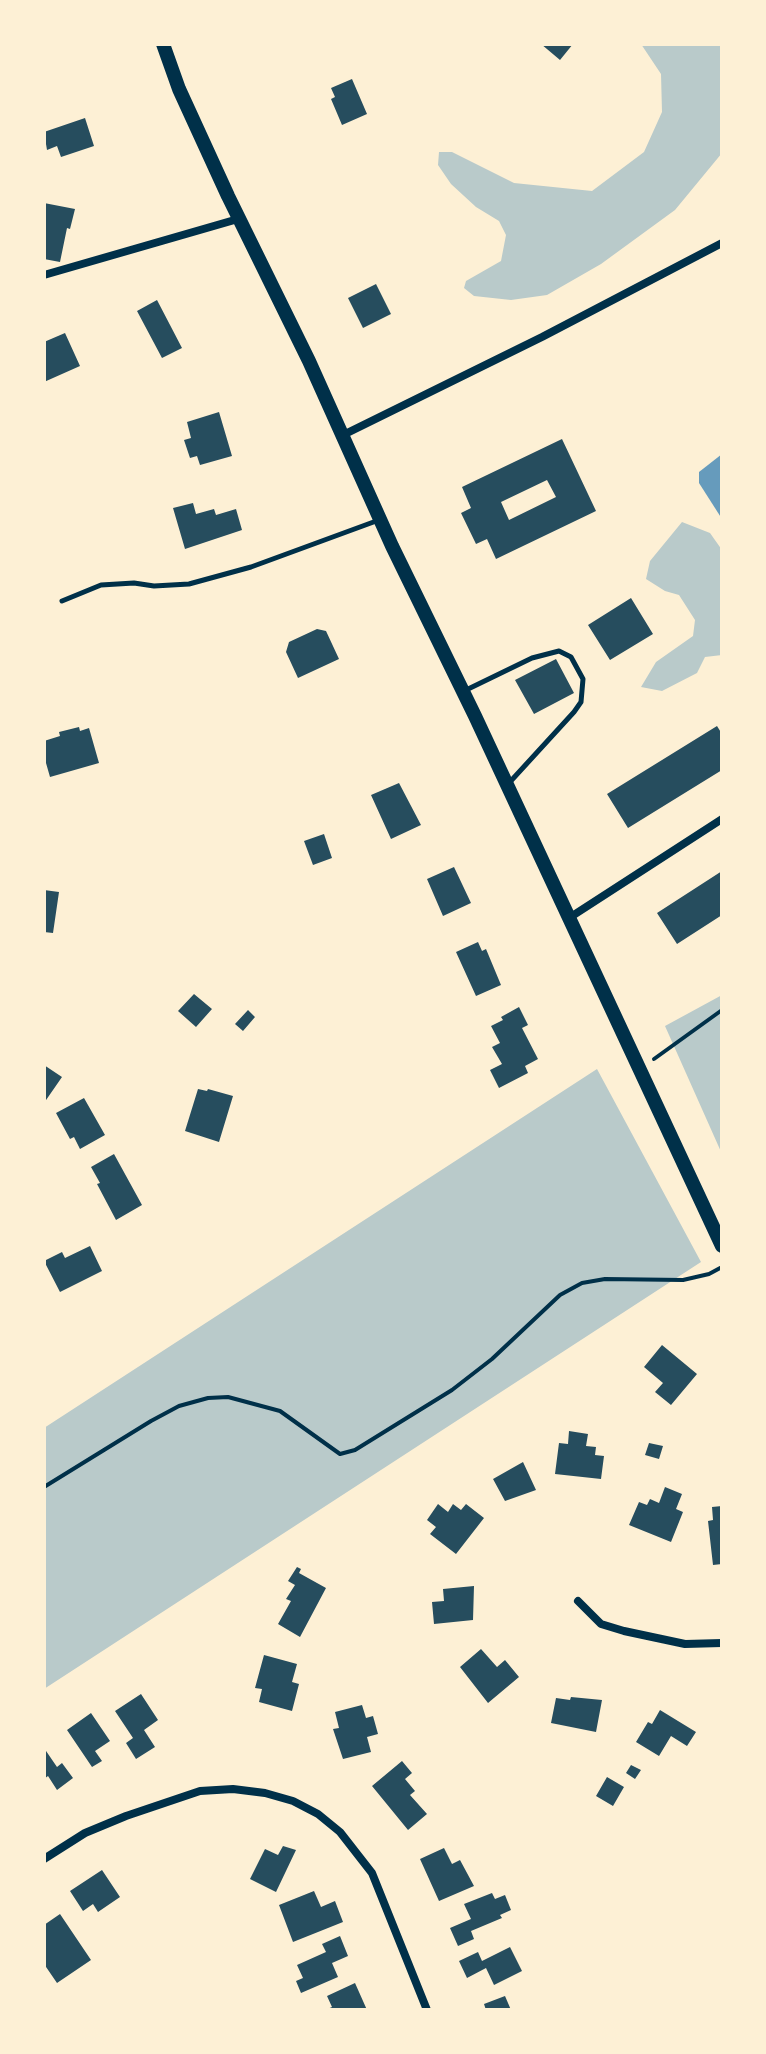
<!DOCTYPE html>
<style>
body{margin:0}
#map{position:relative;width:766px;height:2054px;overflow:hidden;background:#fdf0d5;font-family:"IBM Plex Serif",serif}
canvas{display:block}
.frame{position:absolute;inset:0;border:46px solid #fdf0d5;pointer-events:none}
</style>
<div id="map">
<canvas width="766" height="2054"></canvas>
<div class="frame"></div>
</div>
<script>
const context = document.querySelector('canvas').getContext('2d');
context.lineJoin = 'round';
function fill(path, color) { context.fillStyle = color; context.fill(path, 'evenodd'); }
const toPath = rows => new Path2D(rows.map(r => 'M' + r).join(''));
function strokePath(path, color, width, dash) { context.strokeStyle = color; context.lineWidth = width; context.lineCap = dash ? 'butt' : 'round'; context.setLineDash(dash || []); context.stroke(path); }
fill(toPath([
 [641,44,722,44,722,153,675,210,601,264,547,295,511,300,474,296,464,288,466,281,501,261,506,235,499,221,476,207,451,184,438,165,439,152,452,152,514,183,592,191,644,152,662,112,661,74],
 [682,522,710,533,722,550,722,655,705,657,697,673,662,691,641,687,656,662,693,636,695,620,679,595,665,591,646,579,650,561],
 [722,995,722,1154,665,1026],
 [597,1069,701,1262,44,1689,44,1428]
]), '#b9caca');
fill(toPath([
 [722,454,722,519,699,483,699,472]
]), '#669bbc');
fill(toPath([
 [541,44,573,44,560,60],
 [352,79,367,114,342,125,331,99,335,97,331,88],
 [85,118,94,146,61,157,57,146,47,150,44,132],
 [44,203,75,209,70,229,67,228,60,262,44,259],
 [376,284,391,314,363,328,348,298],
 [157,300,182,348,162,358,137,311],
 [65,333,80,366,44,382,44,342],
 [219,412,232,456,200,465,197,456,190,458,184,440,191,438,187,422],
 [562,439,596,511,496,559,487,539,476,544,461,513,471,508,462,487],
 [547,480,556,497,509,520,501,502],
 [193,503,196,514,214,509,216,515,236,509,242,530,185,549,173,508],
 [631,598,653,634,610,660,588,625],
 [317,629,326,631,339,659,298,678,286,652,289,642],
 [556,659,574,693,534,714,515,680],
 [717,726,722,734,722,770,628,828,607,794],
 [79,727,80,731,89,728,99,763,50,777,44,756,44,741,60,736,59,732],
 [399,783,421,825,391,839,371,795],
 [324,834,332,858,313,865,304,841],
 [454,867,471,903,443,916,427,879],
 [722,871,722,915,677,944,657,913],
 [44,890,59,892,53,933,44,932],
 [478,942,482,951,486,949,501,985,476,996,456,952],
 [194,994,212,1009,196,1027,178,1011],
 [519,1007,528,1025,522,1028,538,1059,525,1066,528,1073,499,1088,490,1070,502,1064,492,1047,500,1043,491,1026,503,1020,501,1017],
 [248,1010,255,1017,243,1031,235,1024],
 [44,1065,62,1077,44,1103],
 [198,1089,207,1091,208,1089,233,1096,219,1142,185,1131],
 [84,1098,105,1135,80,1149,74,1137,70,1139,56,1113],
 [114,1154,142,1205,116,1220,97,1184,100,1183,91,1167],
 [90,1246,102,1271,60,1292,44,1261,62,1252,65,1258],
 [662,1345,697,1374,671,1405,655,1392,663,1383,644,1367],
 [569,1431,588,1434,586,1446,596,1447,595,1455,604,1456,601,1479,555,1474,559,1443,568,1444],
 [649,1443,663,1446,659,1459,645,1455],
 [523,1462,536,1490,505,1501,493,1479],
 [665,1487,682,1494,676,1509,683,1512,671,1542,629,1525,639,1502,647,1505,650,1499,659,1503],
 [438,1504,448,1512,453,1504,461,1510,466,1504,484,1518,456,1554,430,1534,436,1527,427,1520],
 [722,1506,722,1564,713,1565,708,1521,713,1520,712,1507],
 [297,1567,301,1569,299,1573,326,1588,300,1637,278,1624,291,1601,286,1599,295,1585,288,1581],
 [474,1586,473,1620,434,1624,432,1602,444,1601,443,1589],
 [481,1649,497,1667,505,1660,519,1677,488,1703,460,1667],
 [264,1655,297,1664,292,1682,299,1684,292,1711,259,1702,262,1689,255,1688],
 [141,1694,158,1720,144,1730,155,1747,136,1759,126,1743,133,1738,115,1711],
 [571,1697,602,1700,596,1732,551,1723,556,1698,570,1700],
 [362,1705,366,1718,373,1716,378,1734,367,1737,371,1752,343,1759,333,1729,339,1728,335,1712],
 [660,1710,696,1732,687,1746,671,1736,659,1756,636,1742,648,1722,652,1724],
 [91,1713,110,1741,95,1751,102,1761,92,1767,67,1730],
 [44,1748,57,1767,62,1763,73,1778,57,1790,48,1776,44,1779],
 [402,1761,412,1773,405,1779,415,1791,410,1795,427,1814,408,1830,372,1786],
 [631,1765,641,1770,635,1779,626,1773],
 [607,1777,624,1787,613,1806,596,1796],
 [283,1846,296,1850,276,1892,250,1879,265,1849,278,1855],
 [444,1848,452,1864,460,1860,474,1886,439,1901,420,1859],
 [102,1870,120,1897,98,1912,93,1904,83,1911,70,1891],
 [314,1891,321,1907,335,1901,343,1922,293,1942,279,1905],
 [492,1893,495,1899,505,1895,511,1910,500,1915,502,1918,471,1931,474,1939,458,1946,450,1928,471,1919,464,1904],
 [60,1914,91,1960,57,1983,44,1964,44,1925],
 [340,1936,348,1956,332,1963,338,1977,301,1993,296,1981,303,1978,297,1965,326,1952,322,1944],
 [510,1947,522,1971,494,1985,486,1968,467,1978,459,1961,478,1952,482,1961],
 [355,1983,367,2010,325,2010,332,2007,327,1996],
 [505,1996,511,2010,486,2010,484,2004]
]), '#264d5e');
strokePath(toPath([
 [654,1059,722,1010],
 [44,1487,151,1421,179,1406,208,1398,228,1397,280,1411,340,1454,355,1450,452,1390,492,1359,560,1295,582,1283,605,1279,683,1280,709,1274,722,1267]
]), '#003049', 4);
strokePath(toPath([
 [62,601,101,585,134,583,154,586,189,584,251,567,379,520],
 [464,691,532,658,559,651,571,657,583,679,581,702,574,712,509,783]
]), '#003049', 5);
strokePath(toPath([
 [44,275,238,219],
 [343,435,542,337,722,243],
 [569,918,722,819],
 [578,1601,601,1624,624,1631,685,1644,722,1643],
 [44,1859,85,1833,126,1816,200,1791,233,1789,265,1793,293,1801,318,1814,340,1832,372,1873,427,2010]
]), '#003049', 8);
strokePath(toPath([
 [163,44,179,89,228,196,309,361,392,546,475,716,722,1246]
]), '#003049', 14);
</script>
